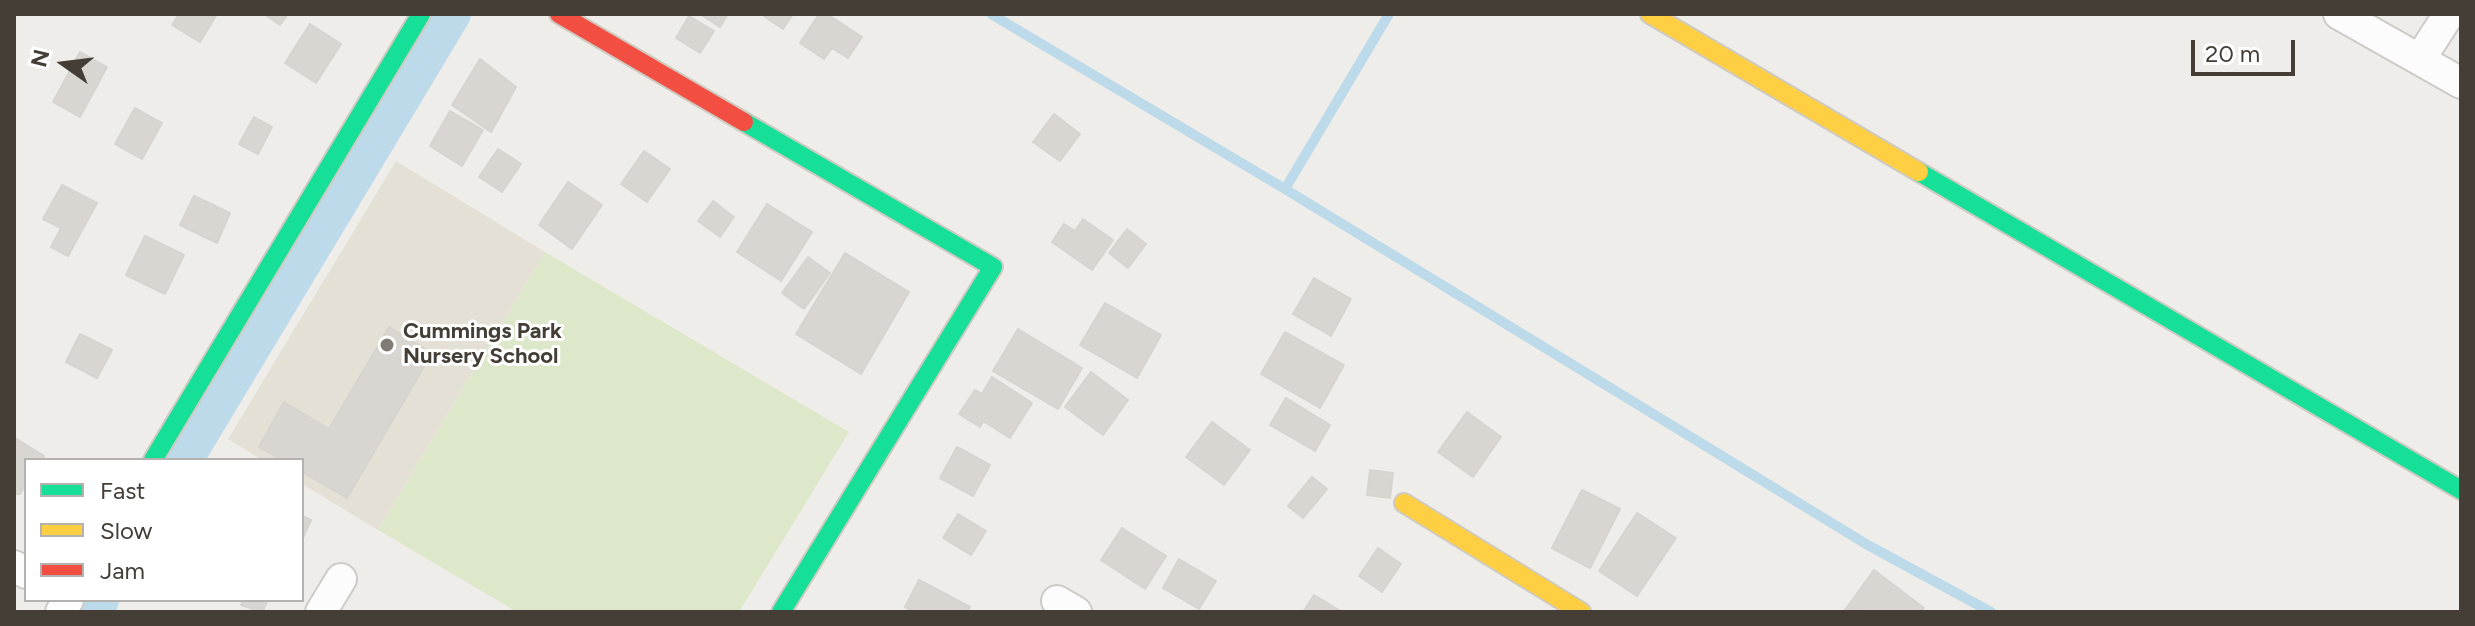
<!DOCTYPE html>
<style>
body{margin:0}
#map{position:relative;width:2475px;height:626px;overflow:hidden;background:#efede9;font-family:Figtree,sans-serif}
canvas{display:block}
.frame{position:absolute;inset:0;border:16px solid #443e36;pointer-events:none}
.legend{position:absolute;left:24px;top:458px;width:280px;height:144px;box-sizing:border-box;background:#fff;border:2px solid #b4b2af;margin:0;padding:10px 14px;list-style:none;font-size:24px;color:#443e36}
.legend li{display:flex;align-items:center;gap:16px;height:40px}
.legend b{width:40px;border:2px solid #b4b2af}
.north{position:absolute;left:24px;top:24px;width:80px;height:80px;-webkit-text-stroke:6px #fff;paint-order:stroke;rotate:284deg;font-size:22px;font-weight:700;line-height:32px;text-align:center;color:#443e36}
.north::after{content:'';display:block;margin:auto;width:28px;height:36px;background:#443e36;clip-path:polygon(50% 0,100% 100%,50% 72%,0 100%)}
.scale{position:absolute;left:2191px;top:40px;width:104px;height:36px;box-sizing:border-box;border:4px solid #443e36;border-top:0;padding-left:10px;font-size:24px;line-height:28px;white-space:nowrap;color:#443e36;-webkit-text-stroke:6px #fff;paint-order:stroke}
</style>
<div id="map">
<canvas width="2475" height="626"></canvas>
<div class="frame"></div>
<ul class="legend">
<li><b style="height:10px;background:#16e098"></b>Fast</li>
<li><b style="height:10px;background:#ffcf43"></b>Slow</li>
<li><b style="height:10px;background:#f24e42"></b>Jam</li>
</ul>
<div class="north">N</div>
<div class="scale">20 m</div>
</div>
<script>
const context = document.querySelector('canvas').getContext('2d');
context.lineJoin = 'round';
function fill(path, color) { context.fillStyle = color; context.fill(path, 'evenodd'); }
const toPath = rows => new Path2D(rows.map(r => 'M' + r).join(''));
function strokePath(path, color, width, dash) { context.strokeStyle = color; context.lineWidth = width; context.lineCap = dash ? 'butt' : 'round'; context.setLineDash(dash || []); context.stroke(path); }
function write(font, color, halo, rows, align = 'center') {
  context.font = font + ' Figtree,sans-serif'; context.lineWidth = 6; context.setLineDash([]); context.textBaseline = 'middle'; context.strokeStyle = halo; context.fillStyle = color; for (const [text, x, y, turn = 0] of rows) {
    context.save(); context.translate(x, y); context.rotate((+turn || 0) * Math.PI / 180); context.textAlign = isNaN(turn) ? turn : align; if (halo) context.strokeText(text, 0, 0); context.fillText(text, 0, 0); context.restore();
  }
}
fill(toPath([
 [396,161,545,252,378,530,302,484,302,460,262,460,228,439]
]), '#e5e0d5');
fill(toPath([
 [545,252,849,432,739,612,517,612,378,530]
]), '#dde8cb');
strokePath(toPath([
 [991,14,1285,189,1866,544,1991,612],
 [1285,189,1389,14]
]), '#bddaea', 10);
strokePath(toPath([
 [185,460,453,14],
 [94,612,101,600]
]), '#bddaea', 36);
const building = toPath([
 [179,14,217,14,200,42,172,25,179,14],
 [264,14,288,14,280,25,264,14],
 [700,14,728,14,720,27,700,14],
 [761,14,793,14,783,29,761,14],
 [819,14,827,14,862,37,848,58,832,48,824,59,800,43,819,14],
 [689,16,714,31,700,53,676,38,689,16],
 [310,24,341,44,316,83,285,63,310,24],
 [80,52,107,67,80,117,53,102,80,52],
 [480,59,516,87,491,132,452,105,480,59],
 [135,108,162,123,142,159,115,144,135,108],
 [450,111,483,130,462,166,430,146,450,111],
 [1054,114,1080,134,1060,161,1033,142,1054,114],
 [254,117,272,127,258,154,239,144,254,117],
 [498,149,521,164,502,192,479,177,498,149],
 [644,151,670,169,647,202,621,184,644,151],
 [568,182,602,205,572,249,539,225,568,182],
 [62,185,97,203,68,256,51,247,61,228,43,219,62,185],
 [194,196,230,213,217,243,180,225,194,196],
 [713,201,734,217,720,237,698,221,713,201],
 [767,204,812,232,781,281,737,252,767,204],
 [1083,219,1113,240,1092,270,1052,242,1064,224,1075,231,1083,219],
 [1127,229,1146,244,1128,268,1109,253,1127,229],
 [145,236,184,255,165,294,126,275,145,236],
 [845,253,909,292,861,374,796,334,845,253],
 [808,257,830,273,804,309,782,293,808,257],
 [1314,278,1351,299,1331,336,1293,314,1314,278],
 [1105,303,1161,335,1137,378,1080,345,1105,303],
 [389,327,432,353,347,498,302,472,302,460,282,460,259,447,284,402,329,429,389,327],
 [1018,329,1082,368,1058,409,993,371,1018,329],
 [1285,332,1344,365,1320,408,1261,374,1285,332],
 [80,334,112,350,97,378,66,362,80,334],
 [1091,372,1128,400,1103,435,1065,407,1091,372],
 [992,377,1032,403,1010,438,983,421,980,427,959,414,975,390,982,394,992,377],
 [1286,398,1330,425,1315,451,1270,425,1286,398],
 [1467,412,1501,437,1473,477,1438,452,1467,412],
 [1212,422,1250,450,1224,485,1186,457,1212,422],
 [15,438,44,456,42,460,26,460,26,484,20,494,14,494,15,438],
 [957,447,990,465,973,496,940,478,957,447],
 [1370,470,1393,473,1390,498,1367,495,1370,470],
 [1312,477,1327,489,1303,518,1288,506,1312,477],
 [1582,490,1620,509,1590,568,1552,548,1582,490],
 [1637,513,1676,538,1637,596,1599,571,1637,513],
 [958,514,986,531,971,555,943,538,958,514],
 [302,516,311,520,302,540,302,516],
 [1122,528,1166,556,1145,589,1101,560,1122,528],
 [1378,548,1401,564,1382,592,1359,576,1378,548],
 [1179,559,1216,581,1199,609,1163,588,1179,559],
 [1874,570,1924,608,1921,612,1845,610,1874,570],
 [919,580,970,607,967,612,914,612,905,607,919,580],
 [1314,595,1342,612,1303,612,1314,595],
 [244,600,268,600,262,612,241,605,244,600]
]);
fill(building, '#d9d6d2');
strokePath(building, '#d7d4cf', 2);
const street = toPath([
 [2339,14,2461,83],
 [2420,59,2449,14],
 [14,566,26,573],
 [1057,601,1076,612],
 [61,612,68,600],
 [321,612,341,579]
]);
const fast = toPath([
 [744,122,993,267,781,612],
 [1919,172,2461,490],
 [153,460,421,14]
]);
const slow = toPath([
 [1650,14,1919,172],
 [1404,503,1581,612]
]);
const jam = toPath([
 [559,14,744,122]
]);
strokePath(street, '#cdcbc7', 34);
strokePath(fast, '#cecac1', 22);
strokePath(slow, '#cecac1', 22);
strokePath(jam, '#cecac1', 22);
strokePath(street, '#fdfcfc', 30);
strokePath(fast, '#16e098', 18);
strokePath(slow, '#ffcf43', 18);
strokePath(jam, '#f24e42', 18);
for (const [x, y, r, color] of [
 [387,345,8,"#807b75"]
]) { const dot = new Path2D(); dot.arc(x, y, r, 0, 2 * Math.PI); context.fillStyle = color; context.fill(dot); strokePath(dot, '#fff', 3); }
write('bold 22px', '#443e36', '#fff', [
 ["Cummings Park",403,332],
 ["Nursery School",403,357]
], 'left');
</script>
